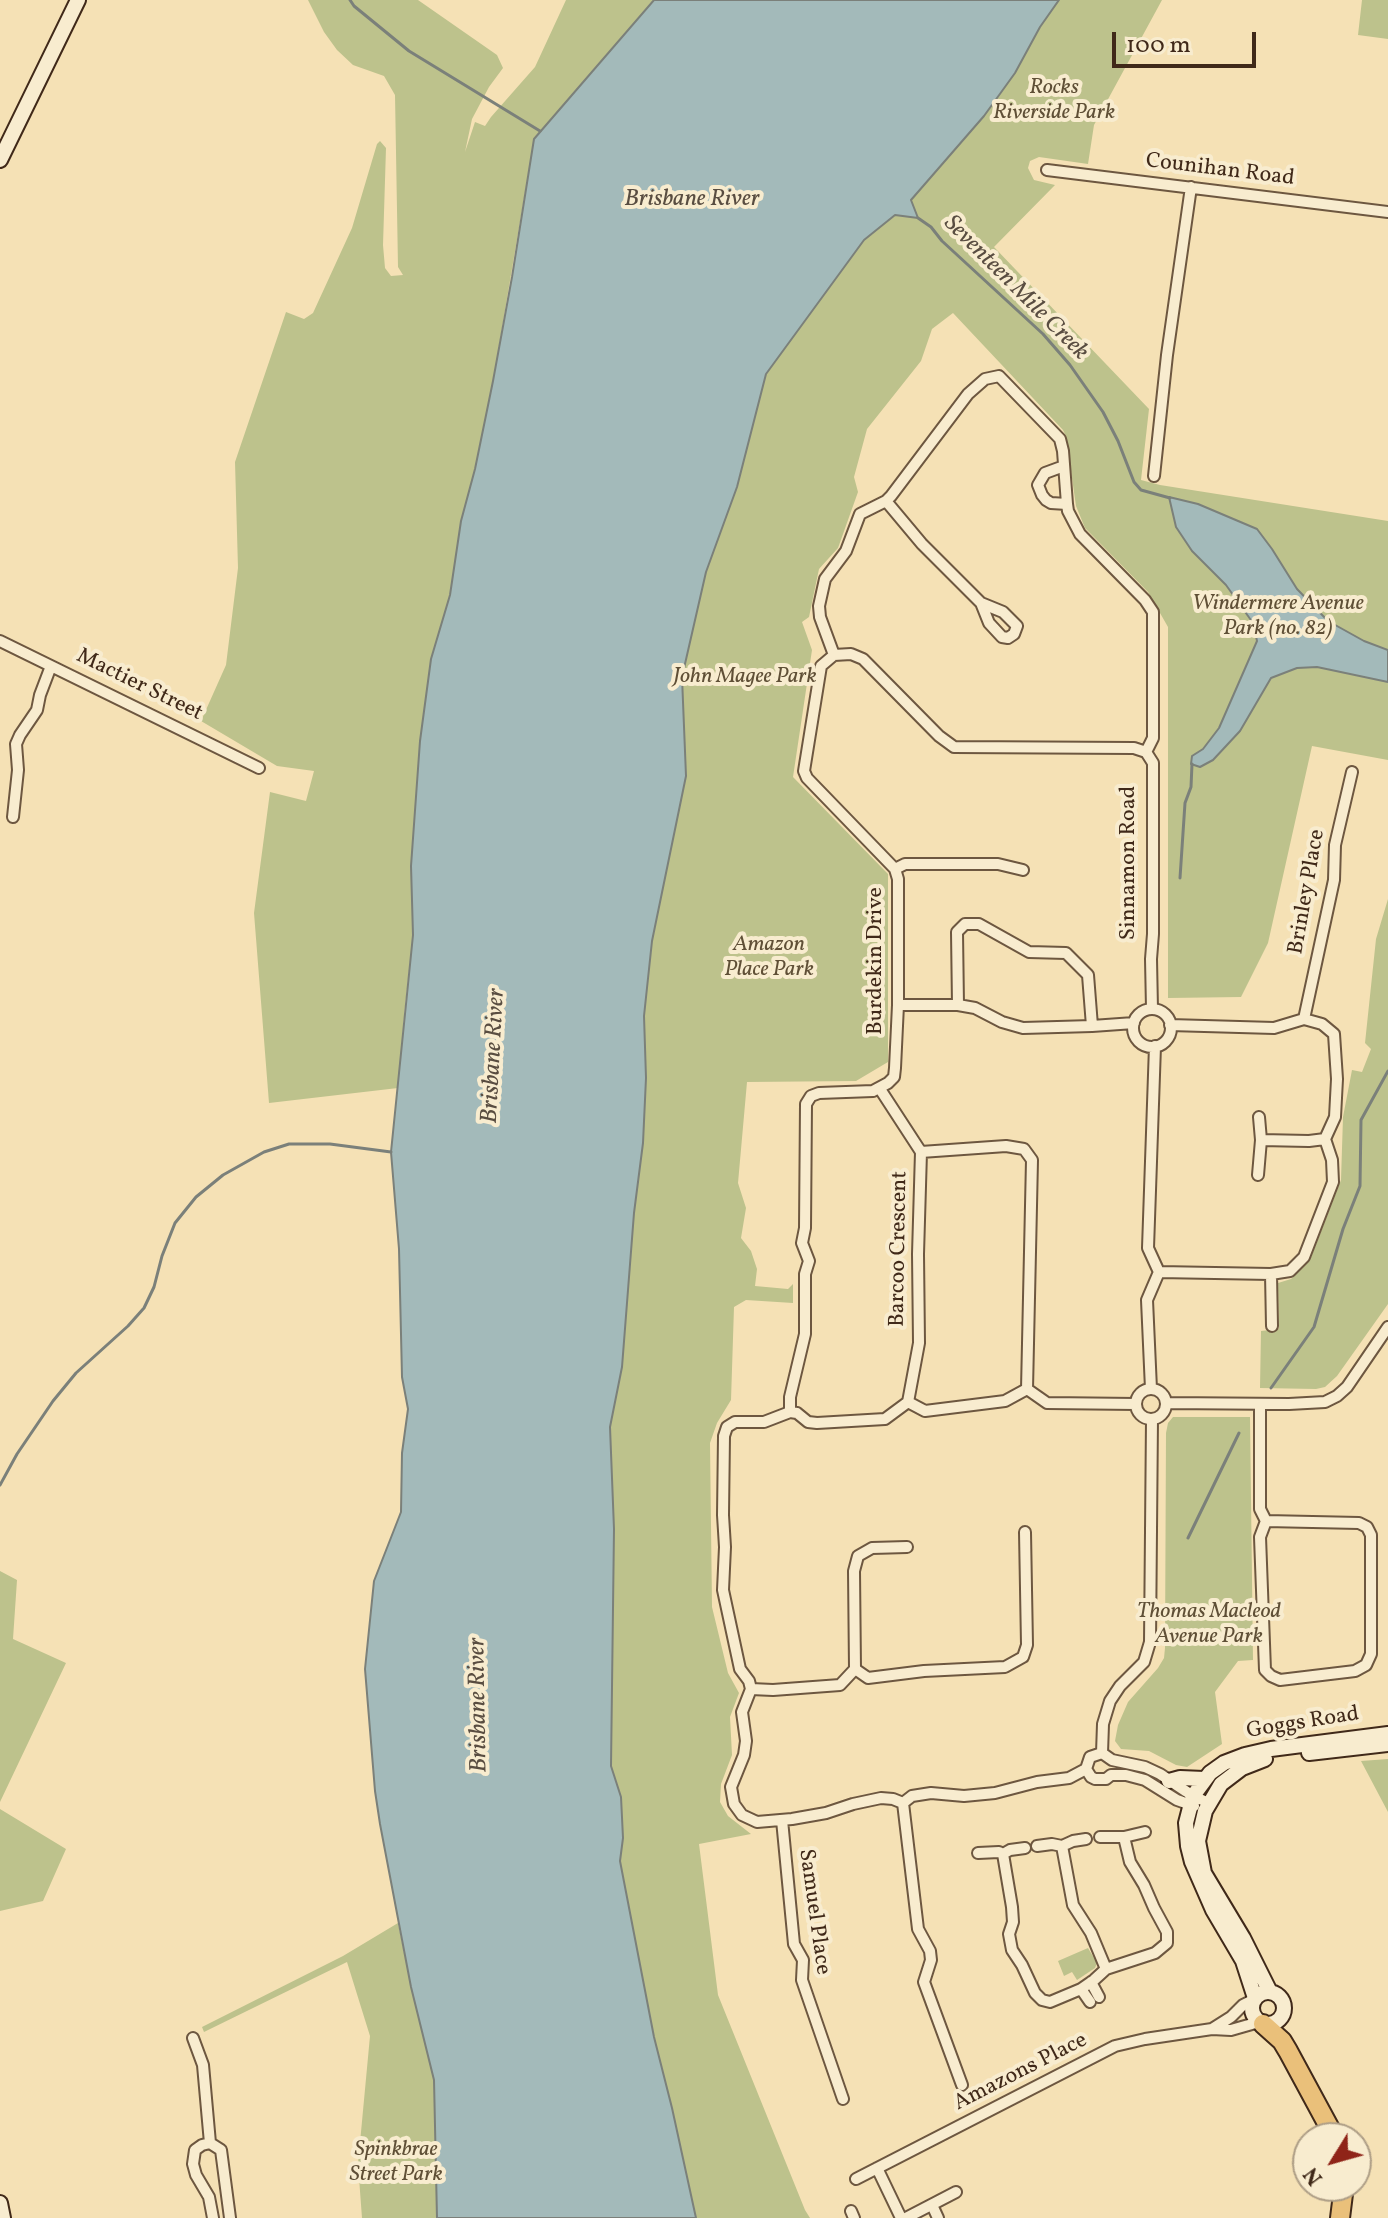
<!DOCTYPE html>
<style>
body{margin:0}
#map{position:relative;width:1388px;height:2218px;overflow:hidden;background:#f5e1b5;font-family:Vollkorn,serif}
canvas{display:block}
.north{position:absolute;left:1292px;top:2122px;width:80px;height:80px;box-sizing:border-box;background:#f8eccf;border:2px solid #ae9e86;border-radius:50%;rotate:233deg;font-size:22px;font-weight:700;line-height:32px;text-align:center;color:#402919}
.north::after{content:'';display:block;margin:auto;width:28px;height:36px;background:#8f2418;clip-path:polygon(50% 0,100% 100%,50% 72%,0 100%)}
.scale{position:absolute;left:1112px;top:32px;width:144px;height:36px;box-sizing:border-box;border:4px solid #402919;border-top:0;padding-left:10px;font-size:24px;line-height:28px;white-space:nowrap;color:#402919;-webkit-text-stroke:6px #f8eccf;paint-order:stroke}
</style>
<div id="map">
<canvas width="1388" height="2218"></canvas>
<div class="north">N</div>
<div class="scale">100 m</div>
</div>
<script>
const context = document.querySelector('canvas').getContext('2d');
context.lineJoin = 'round';
function fill(path, color) { context.fillStyle = color; context.fill(path, 'evenodd'); }
const toPath = rows => new Path2D(rows.map(r => 'M' + r).join(''));
function strokePath(path, color, width, dash) { context.strokeStyle = color; context.lineWidth = width; context.lineCap = dash ? 'butt' : 'round'; context.setLineDash(dash || []); context.stroke(path); }
function write(font, color, halo, rows, align = 'center') {
  context.font = font + ' Vollkorn,serif'; context.lineWidth = 8; context.setLineDash([]); context.textBaseline = 'middle'; context.strokeStyle = halo; context.fillStyle = color; for (const [text, x, y, turn = 0] of rows) {
    context.save(); context.translate(x, y); context.rotate((+turn || 0) * Math.PI / 180); context.textAlign = isNaN(turn) ? turn : align; if (halo) context.strokeText(text, 0, 0); context.fillText(text, 0, 0); context.restore();
  }
}
fill(toPath([
 [308,0,418,0,497,55,503,68,489,87,472,119,465,152,475,122,485,126,491,117,535,67,566,0,654,0,534,139,493,381,475,469,461,521,450,595,431,659,420,741,411,866,413,935,405,1006,398,1088,269,1103,254,913,270,792,306,801,314,771,277,766,201,721,226,665,238,568,235,462,286,312,304,319,313,313,352,228,377,144,380,141,386,148,383,245,385,268,391,276,403,275,398,267,395,95,384,76,353,65,337,50,324,32],
 [1059,0,1162,0,1094,125,1088,164,1039,157,1030,161,1028,168,1034,180,1055,185,994,247,1149,409,1141,480,1160,485,1388,521,1388,760,1312,746,1268,943,1241,997,1168,998,1168,627,1148,592,1085,528,1076,506,1066,436,1063,430,953,313,932,329,921,361,867,429,854,477,858,492,838,548,819,569,809,617,802,622,812,650,793,777,888,874,888,1062,856,1081,747,1082,738,1183,746,1208,741,1238,751,1251,757,1269,755,1286,788,1289,793,1284,793,1303,746,1300,734,1307,731,1400,717,1423,710,1443,712,1607,728,1673,739,1693,730,1717,732,1755,721,1784,720,1802,728,1816,751,1834,699,1844,718,1995,805,2210,810,2218,696,2218,672,2108,654,2037,620,1861,623,1838,611,1766,614,1529,610,1427,622,1367,634,1213,643,1143,646,1078,644,1016,652,941,686,776,682,677,706,572,737,487,766,374,864,240,911,200,984,116,1015,73,1040,27],
 [1362,0,1388,0,1388,39,1358,35],
 [1388,899,1388,1304,1337,1376,1325,1387,1316,1389,1260,1388,1261,1331,1279,1329,1278,1283,1291,1279,1310,1260,1341,1180,1343,1117,1352,1070,1362,1072,1371,1049,1365,1043,1376,939],
 [1173,1417,1250,1417,1253,1660,1238,1661,1215,1692,1222,1744,1187,1767,1176,1765,1149,1751,1121,1749,1115,1741,1118,1725,1128,1702,1158,1668,1164,1658,1165,1648,1166,1433,1168,1423],
 [0,1571,17,1580,13,1639,66,1663,0,1802],
 [1388,1759,1388,1812,1361,1761],
 [0,1809,66,1849,43,1901,0,1911],
 [398,1923,411,1987,434,2080,437,2218,362,2218,358,2164,370,2036,347,1962,204,2032,202,2027,343,1956],
 [1088,1948,1097,1963,1095,1968,1077,1980,1072,1972,1064,1976,1058,1961]
]), '#bdc28c');
const water = toPath([
 [654,0,1059,0,1040,27,1015,73,984,116,911,200,918,218,895,215,864,240,766,374,737,487,706,572,682,677,686,776,652,941,644,1016,646,1078,643,1143,634,1213,622,1367,610,1427,614,1529,611,1766,621,1797,623,1838,620,1861,654,2037,672,2108,696,2218,437,2218,434,2080,411,1987,380,1824,375,1791,365,1669,374,1581,401,1512,402,1453,408,1409,402,1377,399,1249,391,1152,413,935,411,866,420,741,431,659,450,595,461,521,475,469,493,381,512,277,534,139,654,0],
 [1169,497,1198,504,1257,529,1272,549,1297,589,1328,621,1364,641,1388,650,1388,682,1317,667,1297,668,1271,678,1240,731,1213,760,1200,767,1191,764,1192,756,1203,749,1219,728,1257,641,1253,623,1226,585,1192,551,1176,527,1169,497]
]);
fill(water, '#a3baba');
strokePath(water, '#7b807a', 2);
strokePath(toPath([
 [350,0,354,6,409,51,540,131],
 [918,218,931,227,942,241,1043,334,1070,365,1103,412,1118,441,1134,482,1141,490,1170,498],
 [1180,878,1185,803,1191,787,1192,764],
 [1271,1388,1314,1327,1343,1229,1360,1186,1361,1120,1388,1071],
 [0,1485,17,1454,53,1401,76,1373,128,1326,144,1308,154,1287,162,1256,175,1223,196,1197,223,1175,264,1152,289,1144,330,1144,391,1152],
 [1188,1538,1239,1433]
]), '#7b807a', 3);
const street = toPath([
 [1047,170,1388,212],
 [1064,466,1045,473,1038,485,1042,495,1046,500,1051,503,1067,504],
 [1154,476,1167,355,1191,187],
 [886,501,922,544,981,603,989,623,1002,637,1008,638,1014,634,1017,626,1003,612,981,603],
 [0,641,259,768],
 [834,655,820,617,819,606,825,579,846,551,860,514,886,501,891,496,968,394,985,379,999,376,1060,439,1063,451,1067,504,1068,511,1080,534,1145,600,1153,612,1153,738,1146,752,1153,763,1153,934,1151,959,1152,1009],
 [13,817,18,770,16,744,20,735,37,710,40,695,51,666],
 [895,869,905,864,998,864,1023,870],
 [898,1005,958,1005,975,1008,1002,1022,1023,1028,1092,1026,1134,1023],
 [958,1005,957,932,965,924,979,924,1029,952,1066,953,1088,975,1092,1026],
 '1133 1028a19 19 0 1 1 38 0a19 19 0 1 1-38 0Z',
 [1304,1019,1334,880,1335,845,1352,772],
 [880,1089,921,1152],
 [1261,1140,1309,1141,1325,1139],
 [1258,1175,1261,1140,1259,1117],
 [1159,1272,1271,1274,1290,1271,1304,1257,1333,1182,1332,1160,1325,1139,1335,1117,1337,1079,1334,1034,1322,1024,1304,1019,1274,1028,1170,1025],
 [1271,1274,1272,1326],
 [1151,1389,1147,1300,1159,1272,1148,1248,1155,1046],
 '1136 1404a15 15 0 1 1 30 0a15 15 0 1 1-30 0Z',
 [908,1402,919,1343,918,1254,921,1152,1006,1146,1024,1149,1032,1160,1027,1389],
 [1166,1403,1289,1404,1325,1402,1337,1396,1347,1387,1388,1327],
 [1260,1404,1260,1509,1266,1521,1260,1537,1265,1670,1271,1676,1280,1680,1355,1671,1366,1665,1371,1654,1371,1535,1367,1527,1359,1523,1266,1521],
 [790,1412,790,1397,805,1334,805,1274,809,1261,802,1243,805,1228,806,1104,811,1096,819,1093,873,1091,888,1083,894,1077,895,1068,898,1005,898,879,895,869,807,778,804,771,821,666,834,655,851,654,863,659,939,736,954,747,1134,748,1146,752],
 [855,1669,868,1678,924,1671,1005,1667,1023,1657,1027,1645,1025,1532],
 [751,1689,773,1690,840,1685,855,1669,854,1571,858,1556,872,1548,907,1547],
 [1102,1753,1103,1724,1110,1701,1120,1686,1144,1662,1150,1642,1152,1419],
 [1102,1753,1112,1760,1145,1767,1160,1774,1193,1796,1209,1803],
 [1086,1769,1069,1778,1037,1782,995,1793,964,1796,931,1793,912,1796,903,1803,893,1799,881,1798,853,1804,826,1813,792,1819,757,1822,742,1815,734,1804,731,1787,744,1755,746,1741,742,1712,751,1689,749,1681,740,1669,723,1590,725,1547,723,1515,724,1436,727,1427,735,1422,764,1422,790,1412,797,1413,808,1422,817,1423,885,1419,908,1402,925,1411,1005,1401,1027,1389,1047,1403,1136,1404],
 [1086,1769,1091,1777,1095,1779,1106,1779,1111,1775,1126,1775,1145,1780,1177,1800,1194,1806],
 [1086,1769,1090,1757,1102,1753],
 [903,1803,918,1929,930,1951,931,1960,924,1982,962,2085],
 [782,1820,794,1944,803,1960,802,1980,843,2099],
 [1100,1837,1124,1837,1145,1832],
 [1037,1846,1052,1844,1062,1846,1073,1841,1086,1839],
 [1062,1846,1073,1905,1091,1933,1106,1969],
 [978,1853,999,1852,1003,1854,1010,1850,1025,1848],
 [1003,1854,1012,1907,1013,1922,1009,1934,1012,1950,1022,1965,1035,1993,1042,2000,1050,2002,1081,1989,1094,1980,1106,1969,1155,1953,1167,1943,1167,1932,1154,1908,1144,1885,1130,1862,1124,1837],
 [1091,1982,1099,1997],
 [1081,1989,1090,2002],
 [1212,2029,1231,2017,1243,2005,1253,2000],
 [193,2038,203,2065,210,2143,221,2150,230,2218],
 [210,2143,202,2145,195,2150,193,2164,196,2175,209,2197,213,2218],
 [877,2168,901,2218],
 [856,2179,1115,2046,1145,2039,1212,2029,1231,2030,1259,2022],
 [932,2205,938,2218],
 [851,2211,854,2218],
 [906,2218,956,2192]
]);
const secondary = toPath([
 [0,160,78,0],
 [1309,1753,1388,1744],
 [1265,1759,1242,1768,1221,1784,1205,1811,1198,1841,1204,1873,1243,1938,1270,1992],
 [1169,1781,1180,1778,1204,1779],
 '1252 2008a16 16 0 1 1 32 0a16 16 0 1 1-32 0Z',
 [1255,1998,1243,1961,1213,1910,1192,1862,1188,1846,1186,1823,1193,1796,1210,1773,1224,1763,1245,1755,1271,1749,1388,1734],
 [0,2203,3,2218]
]);
const highway = toPath([
 [1263,2024,1282,2041,1288,2051,1335,2138],
 [1340,2218,1344,2186]
]);
strokePath(street, '#6d5740', 14);
strokePath(secondary, '#402919', 18);
strokePath(highway, '#402919', 22);
strokePath(street, '#f8eccf', 10);
strokePath(secondary, '#f8eccf', 14);
strokePath(highway, '#eac07a', 18);
write('italic 22px', '#5f4f36', '#f8eccf', [
 ["Rocks",1054,89],
 ["Riverside Park",1054,114],
 ["Windermere Avenue",1278,605],
 ["Park (no. 82)",1278,630],
 ["John Magee Park",745,678],
 ["Amazon",769,946],
 ["Place Park",769,971],
 ["Thomas Macleod",1209,1613],
 ["Avenue Park",1209,1638],
 ["Spinkbrae",396,2151],
 ["Street Park",396,2176]
]);
write('22px', '#402919', '#f8eccf', [
 ["Counihan Road",1220,171,7],
 ["Mactier Street",139,686,26],
 ["Sinnamon Road",1130,863,-90],
 ["Brinley Place",1308,892,-80],
 ["Burdekin Drive",877,961,-90],
 ["Barcoo Crescent",900,1249,-89],
 ["Goggs Road",1303,1724,-9],
 ["Samuel Place",813,1912,82],
 ["Amazons Place",1021,2073,-27]
]);
write('italic 24px', '#594d41', '#f8eccf', [
 ["Brisbane River",692,201],
 ["Seventeen Mile Creek",1015,289,45],
 ["Brisbane River",495,1056,-87],
 ["Brisbane River",480,1705,-91]
]);
</script>
